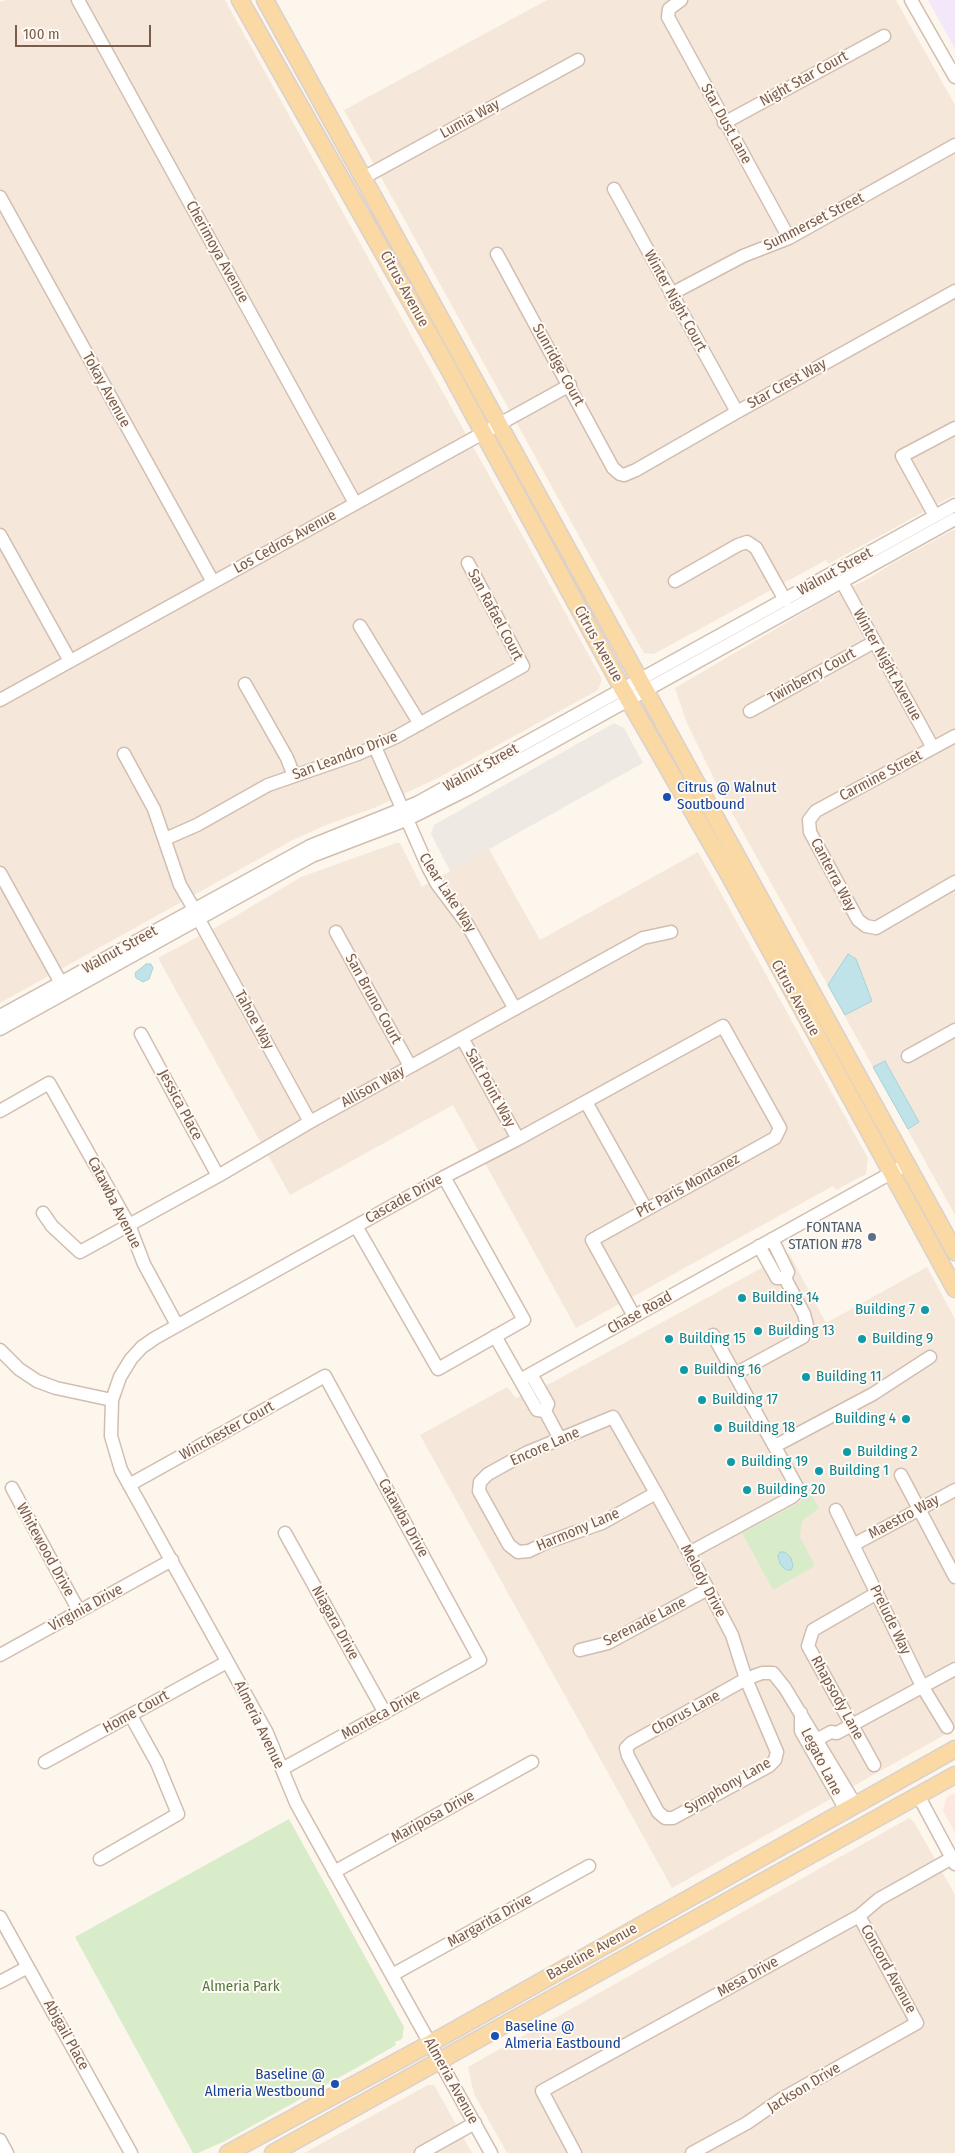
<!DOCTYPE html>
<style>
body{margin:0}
#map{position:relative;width:955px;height:2153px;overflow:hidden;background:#fdf6ec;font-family:"Fira Sans Condensed",sans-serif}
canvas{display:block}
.scale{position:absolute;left:15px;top:25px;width:136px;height:22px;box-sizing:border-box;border:2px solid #7a5c4d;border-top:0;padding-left:6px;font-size:15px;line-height:18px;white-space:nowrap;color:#7a5c4d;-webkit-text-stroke:4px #fffaf3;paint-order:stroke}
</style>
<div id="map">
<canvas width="955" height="2153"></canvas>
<div class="scale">100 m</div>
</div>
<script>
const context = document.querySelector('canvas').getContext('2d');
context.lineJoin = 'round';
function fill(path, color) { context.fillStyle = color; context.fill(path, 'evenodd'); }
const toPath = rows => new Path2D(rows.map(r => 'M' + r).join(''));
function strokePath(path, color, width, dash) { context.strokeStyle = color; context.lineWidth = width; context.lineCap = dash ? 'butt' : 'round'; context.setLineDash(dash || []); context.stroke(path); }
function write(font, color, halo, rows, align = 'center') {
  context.font = font + ' "Fira Sans Condensed",sans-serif'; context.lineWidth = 4; context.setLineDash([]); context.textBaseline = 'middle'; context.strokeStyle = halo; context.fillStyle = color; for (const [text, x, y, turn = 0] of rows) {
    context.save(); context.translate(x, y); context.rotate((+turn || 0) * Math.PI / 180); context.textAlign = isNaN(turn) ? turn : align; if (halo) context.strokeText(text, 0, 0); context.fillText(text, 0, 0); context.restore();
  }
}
fill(toPath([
 [6,0,225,0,602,679,598,690,438,778,374,808,326,825,291,841,0,1003,0,2],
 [547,0,896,0,955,105,955,495,828,564,826,560,654,654,644,653,633,634,344,110],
 [955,529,955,1215,720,791,686,721,675,688,825,600,866,580,893,563],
 [396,843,400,843,422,887,489,849,540,940,698,852,868,1158,866,1174,836,1190,833,1186,576,1328,453,1105,290,1195,158,958,222,924,301,877],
 [789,1253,826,1323,927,1267,955,1319,955,1729,672,1888,420,1435,507,1387,516,1398,553,1382],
 [909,1818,914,1822,955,1895,955,2153,507,2153,474,2094,468,2067],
 [428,2085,434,2085,472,2153,304,2153]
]), '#f5e8da');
fill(toPath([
 [955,1793,955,1833,943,1811,946,1798]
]), '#fde8e0');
fill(toPath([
 [614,723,624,728,643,763,450,871,431,834,434,825]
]), '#efe9e4');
fill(toPath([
 [928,0,955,0,955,49]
]), '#f3e8fa');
fill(toPath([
 [806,1490,809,1490,819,1508,802,1521,800,1537,815,1566,773,1590,742,1533,799,1503,804,1498],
 [289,1819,404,2027,402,2039,395,2042,396,2045,358,2067,225,2141,198,2153,193,2153,75,1937]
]), '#d8ecc9');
const water = toPath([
 [848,954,856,959,872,1001,845,1015,828,985,848,954],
 [146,964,151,964,153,968,149,979,143,982,136,978,135,973,146,964],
 [885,1061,919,1122,908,1129,873,1067,885,1061],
 [780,1552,785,1552,791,1558,793,1566,791,1570,786,1570,780,1564,778,1556,780,1552]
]);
fill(water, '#bfe3e8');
strokePath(water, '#a5d3da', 1);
const minor = toPath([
 [78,0,355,503],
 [681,0,669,9,668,17,789,238],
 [911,0,955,77],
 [724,123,884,36],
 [363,178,578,60],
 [614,189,737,412],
 [0,197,213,582],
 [497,254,613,468,620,474,624,475,636,470,737,412,955,291],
 [671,294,743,256,789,238,955,145],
 [935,516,902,456,955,428],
 [0,535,70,661],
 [675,581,738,545,747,542,756,548,785,600],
 [842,582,933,748],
 [360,626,420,724],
 [245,684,287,758,294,776],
 [0,700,570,385],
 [750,711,874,642],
 [955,736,816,811,809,820,810,832,858,920,866,926,876,928,955,882],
 [375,747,428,867,437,884,467,924,515,1009],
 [124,754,154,809,180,885,194,909],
 [165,839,197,825,268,785,358,754,396,737,523,666,468,563],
 [0,873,61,983],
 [198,918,310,1122],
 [336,932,410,1066],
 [0,1016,310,846,417,803,955,505],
 [0,1029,312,856,406,820,468,789,955,519],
 [141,1034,218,1176],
 [462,1038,518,1139],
 [908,1056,955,1030],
 [586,1102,646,1209],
 [0,1111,49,1083,129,1225,144,1264,177,1325],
 [43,1213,52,1226,80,1252,218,1176,310,1122,643,938,671,932],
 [356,1226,438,1369,524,1320,444,1177],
 [772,1239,788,1272,785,1278],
 [759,1246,777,1278,785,1278],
 [495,1336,537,1410,545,1411],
 [0,1350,19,1369,37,1381,56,1388,112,1400],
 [531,1374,548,1404,545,1411,560,1439],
 [735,1374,803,1337,807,1325,804,1314,785,1278],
 [520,1380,900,1168],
 [775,1446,873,1394,930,1357],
 [901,1475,955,1577],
 [129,1485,325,1376,480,1660,282,1769],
 [12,1488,79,1611],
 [656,1493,602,1523,545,1543,529,1551,518,1552,509,1545,479,1491,480,1482,488,1474,526,1453,613,1417,656,1493,689,1553,732,1635,746,1679,777,1752,775,1760,769,1766,673,1818,665,1818,658,1812,628,1756,626,1748,631,1743,746,1679,762,1673,773,1673,785,1688,855,1804],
 [836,1510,922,1686,947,1727],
 [285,1533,385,1713],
 [853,1545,955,1490],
 [689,1553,792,1497,797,1492,797,1487,713,1335],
 [580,1650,608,1643,708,1589],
 [0,1655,172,1560],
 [801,1713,801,1731,846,1810],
 [811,1749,818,1739,831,1732,837,1733,955,1669],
 [45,1762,227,1662],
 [874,1765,808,1646,813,1630,877,1593],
 [918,1795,955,1864],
 [100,1859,178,1814,157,1763,131,1716],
 [334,1872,532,1762],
 [0,1917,131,2153],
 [392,1975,589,1866],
 [0,1982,28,1967],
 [0,2140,7,2153],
 [421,2153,475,2123],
 [491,2153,296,1803,267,1733,121,1470,111,1436,112,1400,120,1377,131,1359,142,1347,155,1338,444,1177,518,1139,723,1026,780,1128,775,1138,592,1240,634,1316],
 [575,2153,542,2091,859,1916,879,1899,952,1858],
 [692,2153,747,2123,783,2098,917,2023,859,1916]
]);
const major = toPath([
 [240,0,446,364,623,690,728,873,955,1289],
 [265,0,955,1252],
 [228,2153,442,2037,955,1749],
 [273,2153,955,1775]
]);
strokePath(minor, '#d1beb0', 15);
strokePath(major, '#dad1cd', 19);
strokePath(minor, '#fff', 12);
strokePath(major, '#fbd9a5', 16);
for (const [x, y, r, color] of [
 [667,797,5,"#1a4fb4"],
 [872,1237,5,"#5c6f8a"],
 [742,1298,5,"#0f9aa8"],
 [925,1310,5,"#0f9aa8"],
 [758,1331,5,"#0f9aa8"],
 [669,1339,5,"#0f9aa8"],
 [862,1339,5,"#0f9aa8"],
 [684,1370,5,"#0f9aa8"],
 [806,1377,5,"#0f9aa8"],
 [702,1400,5,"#0f9aa8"],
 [906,1419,5,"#0f9aa8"],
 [718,1428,5,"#0f9aa8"],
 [847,1452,5,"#0f9aa8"],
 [731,1462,5,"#0f9aa8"],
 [819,1471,5,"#0f9aa8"],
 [747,1490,5,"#0f9aa8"],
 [495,2036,5,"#1a4fb4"],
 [335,2084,5,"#1a4fb4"]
]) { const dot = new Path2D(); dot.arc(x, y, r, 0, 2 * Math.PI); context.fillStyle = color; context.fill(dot); strokePath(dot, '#fffaf3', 2); }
write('15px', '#7a5c4d', '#fffaf3', [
 ["Night Star Court",804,79,-29],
 ["Lumia Way",470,119,-29],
 ["Star Dust Lane",726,124,61],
 ["Summerset Street",814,222,-27],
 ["Cherimoya Avenue",217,252,61],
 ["Citrus Avenue",404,289,61],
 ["Winter Night Court",675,301,61],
 ["Sunridge Court",558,365,61],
 ["Star Crest Way",787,384,-29],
 ["Tokay Avenue",106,390,61],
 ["Los Cedros Avenue",285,542,-29],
 ["Walnut Street",835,572,-29],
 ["San Rafael Court",495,615,62],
 ["Citrus Avenue",598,644,61],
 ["Winter Night Avenue",887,665,61],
 ["Twinberry Court",812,676,-29],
 ["San Leandro Drive",345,756,-21],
 ["Walnut Street",481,768,-29],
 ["Carmine Street",881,776,-28],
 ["Canterra Way",833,875,62],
 ["Clear Lake Way",447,893,57],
 ["Walnut Street",120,950,-29],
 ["Citrus Avenue",795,998,61],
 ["San Bruno Court",373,999,61],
 ["Tahoe Way",254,1020,61],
 ["Allison Way",373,1087,-29],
 ["Salt Point Way",490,1088,61],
 ["Jessica Place",180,1105,62],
 ["Pfc Paris Montanez",688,1186,-29],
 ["Cascade Drive",404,1199,-29],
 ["Catawba Avenue",114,1203,63],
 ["Chase Road",640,1313,-29],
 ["Winchester Court",227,1431,-29],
 ["Encore Lane",545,1447,-24],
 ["Maestro Way",904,1517,-28],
 ["Catawba Drive",403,1518,61],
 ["Harmony Lane",578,1530,-23],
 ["Whitewood Drive",45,1550,61],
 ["Melody Drive",703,1581,62],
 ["Virginia Drive",86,1608,-29],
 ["Prelude Way",890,1620,64],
 ["Serenade Lane",645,1622,-27],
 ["Niagara Drive",335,1623,61],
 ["Rhapsody Lane",837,1698,61],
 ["Home Court",136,1712,-29],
 ["Chorus Lane",686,1713,-29],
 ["Monteca Drive",381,1715,-29],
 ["Almeria Avenue",259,1725,64],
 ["Legato Lane",821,1762,63],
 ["Symphony Lane",728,1786,-30],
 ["Mariposa Drive",433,1817,-29],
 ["Margarita Drive",490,1921,-29],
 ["Baseline Avenue",592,1952,-29],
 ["Concord Avenue",888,1969,61],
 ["Mesa Drive",748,1977,-29],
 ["Abigail Place",66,2035,61],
 ["Almeria Avenue",451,2081,61],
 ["Jackson Drive",804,2088,-31]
]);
write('15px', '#164399', '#fffaf3', [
 ["Citrus @ Walnut",677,788],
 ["Soutbound",677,805],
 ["Baseline @",505,2027],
 ["Almeria Eastbound",505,2044],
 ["Baseline @",325,2075,"right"],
 ["Almeria Westbound",325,2092,"right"]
], 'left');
write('15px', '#4e5e75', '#fffaf3', [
 ["FONTANA",862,1228],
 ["STATION #78",862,1245]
], 'right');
write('15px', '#0d838f', '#fffaf3', [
 ["Building 14",752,1298],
 ["Building 7",915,1310,"right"],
 ["Building 13",768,1331],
 ["Building 15",679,1339],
 ["Building 9",872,1339],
 ["Building 16",694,1370],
 ["Building 11",816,1377],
 ["Building 17",712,1400],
 ["Building 4",896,1419,"right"],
 ["Building 18",728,1428],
 ["Building 2",857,1452],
 ["Building 19",741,1462],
 ["Building 1",829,1471],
 ["Building 20",757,1490]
], 'left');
write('15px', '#537a41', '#fffaf3', [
 ["Almeria Park",241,1987]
]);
</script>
